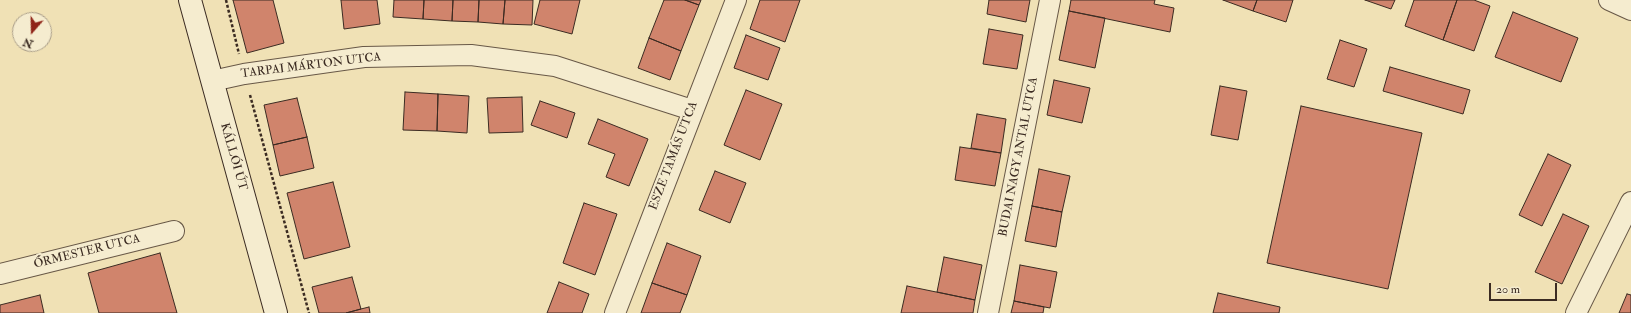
<!DOCTYPE html>
<meta charset="utf-8">
<style>
body{margin:0}
#map{position:relative;width:1631px;height:313px;overflow:hidden;background:#f0e1b5;font-family:"IM FELL Double Pica",serif}
canvas{display:block}
.north{position:absolute;left:12px;top:12px;width:40px;height:40px;box-sizing:border-box;background:#f5eccf;border:1px solid #ab9f8a;border-radius:50%;rotate:200deg;font-size:11px;font-weight:700;line-height:16px;text-align:center;color:#3b2b22}
.north::after{content:'';display:block;margin:auto;width:14px;height:18px;background:#8f2418;clip-path:polygon(50% 0,100% 100%,50% 72%,0 100%)}
.scale{position:absolute;left:1489px;top:283px;width:68px;height:18px;box-sizing:border-box;border:2px solid #3b2b22;border-top:0;padding-left:5px;font-size:12px;line-height:14px;white-space:nowrap;color:#3b2b22;-webkit-text-stroke:3px #f5eccf;paint-order:stroke}
</style>
<div id="map">
<canvas width="1631" height="313"></canvas>
<div class="north">N</div>
<div class="scale">20 m</div>
</div>
<script>
const context = document.querySelector('canvas').getContext('2d');
context.lineJoin = 'round';
function fill(path, color) { context.fillStyle = color; context.fill(path, 'evenodd'); }
const toPath = rows => new Path2D(rows.map(r => 'M' + r).join(''));
function strokePath(path, color, width, dash) { context.strokeStyle = color; context.lineWidth = width; context.lineCap = dash ? 'butt' : 'round'; context.setLineDash(dash || []); context.stroke(path); }
function write(font, color, halo, rows, align = 'center') {
  context.font = font + ' "IM FELL Double Pica",serif'; context.lineWidth = 4; context.setLineDash([]); context.textBaseline = 'middle'; context.strokeStyle = halo; context.fillStyle = color; for (const [text, x, y, turn = 0] of rows) {
    context.save(); context.translate(x, y); context.rotate((+turn || 0) * Math.PI / 180); context.textAlign = isNaN(turn) ? turn : align; if (halo) context.strokeText(text, 0, 0); context.fillText(text, 0, 0); context.restore();
  }
}
const building = toPath([
 [233,0,273,0,284,43,247,53,233,0],
 [341,0,377,0,380,24,344,29,341,0],
 [394,0,424,0,423,19,393,17,394,0],
 [424,0,453,0,452,21,423,19,424,0],
 [453,0,479,0,478,22,452,21,453,0],
 [479,0,505,0,503,24,478,22,479,0],
 [505,0,533,0,532,25,503,24,505,0],
 [540,0,580,0,572,34,534,24,540,0],
 [664,0,685,0,699,5,681,51,649,38,664,0],
 [685,0,701,0,699,5,685,0],
 [760,0,800,0,785,42,750,29,760,0],
 [989,0,1030,0,1026,22,987,14,989,0],
 [1071,0,1155,0,1154,4,1174,8,1170,32,1069,11,1071,0],
 [1223,0,1257,0,1253,11,1223,0],
 [1257,0,1293,0,1286,22,1253,11,1257,0],
 [1365,0,1395,0,1391,9,1365,0],
 [1414,0,1457,0,1443,40,1405,26,1414,0],
 [1457,0,1474,0,1490,6,1474,51,1443,40,1457,0],
 [1069,11,1105,18,1095,68,1059,60,1069,11],
 [1513,12,1578,38,1561,82,1495,57,1513,12],
 [989,29,1023,35,1017,69,983,64,989,29],
 [746,35,780,48,768,80,734,68,746,35],
 [649,38,681,51,670,80,638,68,649,38],
 [1340,40,1367,49,1354,87,1327,79,1340,40],
 [1390,67,1470,90,1463,114,1383,91,1390,67],
 [1054,80,1090,88,1082,123,1047,115,1054,80],
 [1220,86,1247,91,1238,140,1211,135,1220,86],
 [746,90,782,104,760,160,724,145,746,90],
 [405,92,438,94,437,131,403,130,405,92],
 [438,94,469,96,467,133,437,131,438,94],
 [522,97,523,132,489,133,487,98,522,97],
 [297,98,307,137,273,145,264,105,297,98],
 [540,101,575,113,567,138,531,125,540,101],
 [1301,106,1422,133,1388,289,1267,263,1301,106],
 [977,114,1006,119,1001,153,971,148,977,114],
 [598,119,648,139,629,186,606,177,615,154,588,144,598,119],
 [307,137,314,168,280,176,273,145,307,137],
 [960,147,1001,153,995,186,955,180,960,147],
 [1548,154,1571,165,1542,226,1519,215,1548,154],
 [1039,169,1070,176,1062,212,1032,206,1039,169],
 [715,171,746,183,730,223,699,210,715,171],
 [333,182,350,247,304,259,287,193,333,182],
 [584,203,617,214,595,275,563,263,584,203],
 [1032,206,1062,212,1056,247,1025,241,1032,206],
 [1563,214,1589,226,1562,284,1535,272,1563,214],
 [667,243,701,256,687,295,652,283,667,243],
 [160,253,177,313,99,313,88,273,160,253],
 [944,257,982,265,975,300,937,292,944,257],
 [1020,265,1057,272,1050,308,1014,301,1020,265],
 [352,277,361,309,346,313,319,313,312,287,352,277],
 [559,282,589,294,582,313,547,313,559,282],
 [652,283,687,295,680,313,641,313,652,283],
 [907,286,975,300,973,313,901,313,907,286],
 [1218,293,1280,307,1279,313,1213,313,1218,293],
 [1627,294,1631,295,1631,313,1619,313,1627,294],
 [40,295,44,313,0,313,0,305,40,295],
 [1014,301,1044,307,1043,313,1011,313,1014,301],
 [369,307,370,313,346,313,361,309,369,307]
]);
fill(building, '#d0846c');
strokePath(building, '#3b2b22', 1);
const street = toPath([
 [1609,0,1631,10],
 [212,81,244,74,364,57,471,55,555,66,692,110],
 [0,274,174,231],
 [615,313,736,0],
 [988,313,1050,0],
 [1576,313,1631,202]
]);
const secondary = toPath([
 [190,0,276,313]
]);
strokePath(street, '#685847', 22);
strokePath(secondary, '#3b2b22', 24);
strokePath(toPath([
 [226,0,239,54],
 [250,95,309,313]
]), '#3b2b22', 2.5, [3, 2]);
strokePath(street, '#f5eccf', 20);
strokePath(secondary, '#f5eccf', 22);
write('12px', '#3b2b22', '#f5eccf', [
 ["TARPAI MÁRTON UTCA",311,66,-7],
 ["ESZE TAMÁS UTCA",674,156,-69],
 ["KÁLLÓI ÚT",233,157,74],
 ["BUDAI NAGY ANTAL UTCA",1019,157,-79],
 ["ŐRMESTER UTCA",87,252,-14]
]);
</script>
